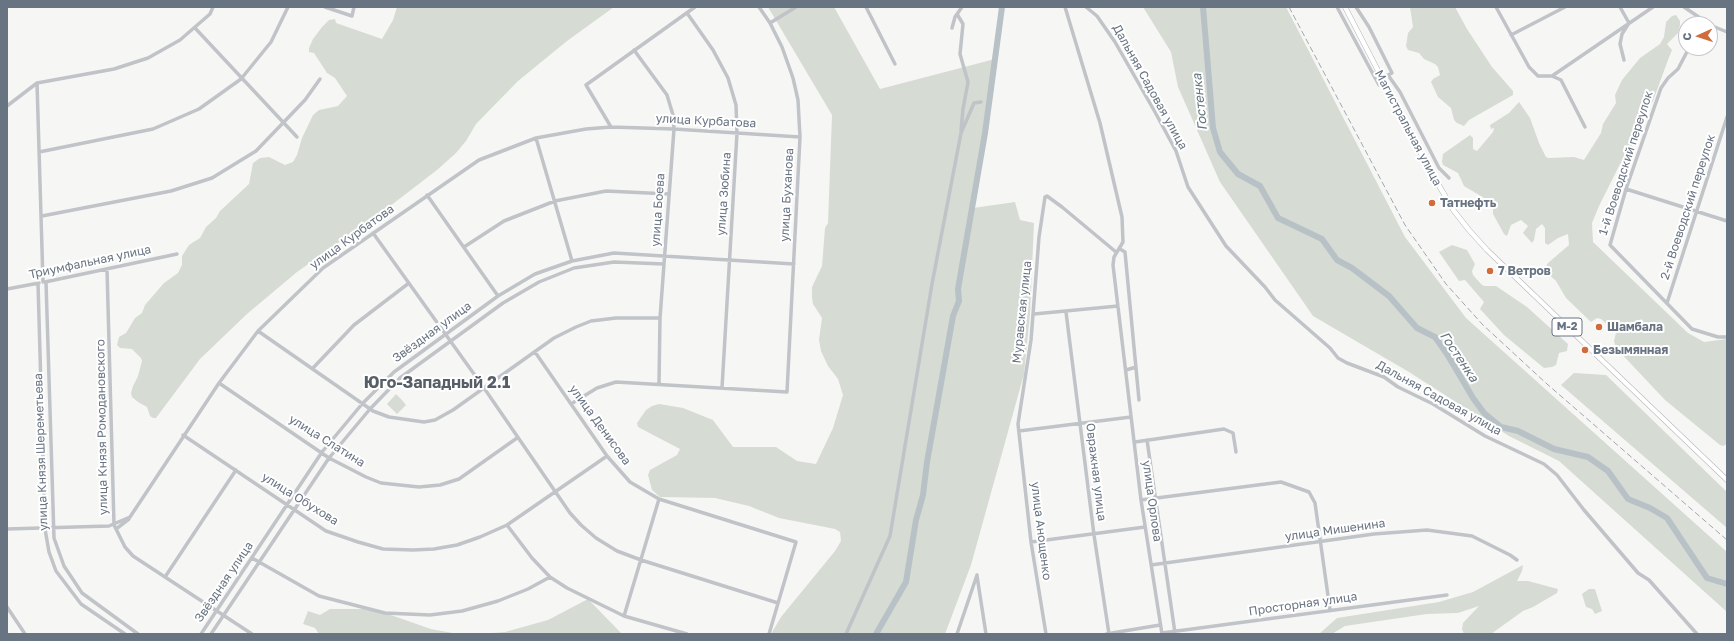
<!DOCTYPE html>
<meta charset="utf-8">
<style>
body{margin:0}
#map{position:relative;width:1734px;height:641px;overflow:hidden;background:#f6f7f4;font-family:"Golos Text",sans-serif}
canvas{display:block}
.frame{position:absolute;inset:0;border:8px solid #697482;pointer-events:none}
.north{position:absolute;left:1678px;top:16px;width:40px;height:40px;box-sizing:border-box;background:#fff;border:1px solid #c3c7cd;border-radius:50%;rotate:267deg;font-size:11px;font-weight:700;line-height:16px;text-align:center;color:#697482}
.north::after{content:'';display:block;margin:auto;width:14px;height:18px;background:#d06c3b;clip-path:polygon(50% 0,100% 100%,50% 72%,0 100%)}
</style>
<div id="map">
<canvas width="1734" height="641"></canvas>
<div class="frame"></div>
<div class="north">С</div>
</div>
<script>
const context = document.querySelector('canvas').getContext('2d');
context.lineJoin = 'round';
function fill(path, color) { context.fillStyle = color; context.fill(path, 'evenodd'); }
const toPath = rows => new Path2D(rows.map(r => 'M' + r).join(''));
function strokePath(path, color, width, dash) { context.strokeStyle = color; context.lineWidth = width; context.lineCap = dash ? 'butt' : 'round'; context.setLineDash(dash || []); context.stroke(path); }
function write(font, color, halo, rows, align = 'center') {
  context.font = font + ' "Golos Text",sans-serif'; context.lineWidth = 4; context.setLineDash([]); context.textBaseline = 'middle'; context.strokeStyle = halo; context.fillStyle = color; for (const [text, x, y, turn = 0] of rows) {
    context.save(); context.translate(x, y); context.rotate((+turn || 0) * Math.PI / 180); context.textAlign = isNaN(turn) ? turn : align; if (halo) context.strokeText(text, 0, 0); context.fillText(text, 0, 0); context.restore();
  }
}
fill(toPath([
 [397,7,614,7,567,41,518,81,476,124,466,141,456,153,437,170,381,213,297,272,247,314,200,359,156,418,153,418,150,416,147,407,138,402,132,397,131,393,133,386,138,376,142,361,141,358,132,349,120,348,117,345,119,337,126,333,135,318,142,313,145,305,164,283,178,273,182,265,182,256,189,245,200,238,206,227,216,218,220,211,249,184,253,163,260,158,269,157,285,165,293,162,297,155,302,138,313,115,319,110,338,106,347,96,335,78,327,73,314,53,309,52,309,48,313,39,322,27,329,20,335,19,336,23,382,39,393,20],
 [768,7,834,7,880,89,995,59,973,208,1015,202,1020,220,1034,223,1030,314,1024,374,971,565,945,634,771,634,781,617,835,551,841,541,840,532,835,529,779,518,749,506,715,498,660,497,652,490,648,475,650,470,677,455,680,449,638,427,637,423,646,410,652,406,659,404,683,408,713,420,733,447,776,447,797,461,816,464,833,428,843,395,838,379,828,366,821,351,819,340,822,318,813,304,812,298,812,287,822,266,825,228,828,223,832,115],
 [1143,7,1286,7,1405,237,1466,318,1727,552,1727,612,1559,461,1509,436,1409,372,1313,316,1220,182,1178,87,1171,52],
 [1410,7,1455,7,1467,29,1492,67,1513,91,1513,95,1469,120,1464,126,1457,123,1454,120,1451,108,1438,97,1431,82,1433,79,1440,75,1438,67,1435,64,1424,59,1419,53,1408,50,1406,46,1408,33,1413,27],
 [1676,15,1680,21,1680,25,1678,33,1667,44,1672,50,1668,60,1653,101,1643,117,1637,122,1632,148,1620,164,1599,206,1592,223,1593,242,1688,333,1704,342,1727,339,1727,444,1723,446,1720,445,1665,400,1616,348,1614,341,1616,333,1601,319,1597,318,1591,322,1566,298,1556,281,1544,270,1548,263,1569,245,1568,234,1558,238,1548,245,1545,243,1545,228,1542,224,1536,229,1534,240,1532,243,1523,233,1528,226,1521,220,1511,225,1507,236,1504,234,1493,214,1493,206,1484,198,1464,186,1458,173,1443,165,1442,161,1443,154,1470,135,1473,138,1473,149,1477,151,1493,132,1494,128,1491,129,1490,125,1509,113,1519,102,1530,118,1539,143,1546,157,1549,158,1574,157,1584,160,1601,133,1603,124,1616,103,1615,95,1622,80,1640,58,1660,44,1664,37,1666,22,1672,16],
 [1452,245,1467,250,1475,264,1472,271,1473,275,1481,284,1484,286,1496,286,1527,307,1568,344,1567,351,1559,353,1556,365,1552,367,1544,368,1504,335,1480,309,1484,302,1465,280,1459,281,1439,252],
 [1574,373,1606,375,1727,492,1727,528,1561,385],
 [396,394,402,400,397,405,402,400,406,405,397,414,387,404],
 [1523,565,1522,571,1517,581,1528,581,1558,589,1557,593,1533,607,1523,611,1491,634,1464,634,1462,629,1463,623,1479,606,1458,613,1427,614,1345,626,1332,634,1319,634,1337,618,1439,602,1473,592],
 [1589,589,1595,589,1602,611,1595,614,1592,609,1586,607,1582,594],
 [588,599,622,634,479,634,505,632,548,620],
 [330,609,363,609,385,613,431,629,458,634,319,634,315,628,303,624,308,611,320,615]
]), '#d6dbd4');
strokePath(toPath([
 [1203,7,1213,128,1220,152,1238,174,1260,186,1278,218,1322,239,1337,260,1352,268,1389,296,1417,328,1435,337,1447,354,1473,398,1484,413,1501,427,1518,431,1554,449,1588,457,1608,471,1628,499,1650,508,1667,518,1707,578,1727,584],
 [876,634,906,582,916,520,923,495,927,462,953,316,959,301,958,289,985,133,1002,7]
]), '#b8c1c6', 6);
const major = toPath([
 [1345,7,1428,167,1454,211,1469,230,1487,250,1727,480]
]);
strokePath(major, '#b2b5b9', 5.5);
strokePath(toPath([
 [325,7,352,16,354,7],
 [866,7,895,64],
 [1065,7,1100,123,1122,217,1123,242,1114,257,1113,265,1141,500,1162,634],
 [1086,7,1097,16,1115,42,1155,112,1176,151,1188,187,1226,246,1265,287,1275,300,1330,348,1338,358,1347,363,1384,377,1398,387,1433,404,1485,436,1544,464,1557,475,1584,510,1638,573,1649,580,1697,634],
 [1337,7,1373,74,1379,71],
 [1356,7,1369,27,1392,73,1388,75,1400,92,1439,168,1449,178],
 [1496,7,1529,67,1538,76,1552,76,1653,7],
 [1620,7,1629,23,1622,34,1620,44,1624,60],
 [1684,7,1709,24],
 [687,13,713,50,728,78,736,105,737,133,722,388],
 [957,14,963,24,960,54,968,82,963,109,961,131],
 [770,23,796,7],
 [1710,25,1727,32],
 [195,28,297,137],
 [952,28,955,17,962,7],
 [1511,35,1565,7],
 [1689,48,1678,69,1668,78,1661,88,1626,189,1610,245,1692,329,1718,337,1727,337],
 [634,50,667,95,673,115,674,129,660,318,659,383],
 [1373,74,1379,85],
 [1552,76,1561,80,1585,127],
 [1377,81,1388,75],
 [37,83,43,282],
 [7,106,37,83,114,69,148,58,180,40,210,14,213,7],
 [611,127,586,85,695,7],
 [536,138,572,261],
 [39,152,153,129,199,109,241,79,271,42,288,7],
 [1626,189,1727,221],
 [427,195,498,296],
 [42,216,171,191,212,178,256,151,305,100,320,79],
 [373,233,484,388,570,513,581,525,596,538,617,551,641,560,778,603],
 [464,247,504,221,555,201,606,191,669,194],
 [1120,249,1125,252,1139,400],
 [107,269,114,525,125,547,133,556,252,634],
 [45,282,177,254],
 [46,282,54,538,64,566,82,593,138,634],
 [38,283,45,529,49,552,56,571,81,604,125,634],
 [7,289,39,283],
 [1667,303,1727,117],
 [1066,312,1094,535,1109,634],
 [1034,314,1118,306],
 [258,331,373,411,389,417,424,422,435,420,453,410,554,338,576,327,591,321,616,318,660,318],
 [535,352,607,456,630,482,659,499,796,542,769,634],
 [313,368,354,325,409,283],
 [1126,370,1136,367],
 [219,383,329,458,366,477,381,483,419,487,440,485,459,479,517,438],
 [571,404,597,388,616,382,787,392,800,137,798,100,793,78,782,47,770,23,759,7],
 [1019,431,1131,417],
 [183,435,326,531,358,542,383,549,413,550,434,549,457,545,480,537,507,525,607,456],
 [1147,440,1175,633],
 [1135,442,1224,429,1233,433,1236,452],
 [1141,500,1281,482,1309,492,1315,503,1330,610],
 [507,525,532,558,550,577,567,588,624,616,687,634],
 [7,529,109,526,130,517,219,383,258,331,323,268,479,160,536,138,586,129,611,127,674,129,800,137],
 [116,529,129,519],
 [1031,542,1145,527],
 [252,558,319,596,385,613,430,615,462,611,498,601,528,589,550,577],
 [1151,565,1374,534,1427,530,1472,536,1510,555,1517,560],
 [977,576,986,634],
 [165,577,236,470],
 [7,607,25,634],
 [624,616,659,499],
 [1162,633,1447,595],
 [201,634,322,452,362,404,394,372,498,296,535,274,572,261,614,253,794,264],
 [211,634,329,458,370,409,400,378,503,303,539,282,574,268,614,262,664,264],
 [846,634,890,536,932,284,961,133,974,103,981,102],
 [957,634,977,575],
 [1046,634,1031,542,1018,424,1031,340,1039,237,1045,197,1047,196,1062,207,1116,252],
 [1106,634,1160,625]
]), '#c0c3c7', 3.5);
strokePath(major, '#fff', 4.5);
strokePath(toPath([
 [1289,7,1405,225,1446,284,1483,325,1547,384,1727,540]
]), '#a2a6ac', 1, [6, 3]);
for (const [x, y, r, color] of [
 [1432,203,4,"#d06c3b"],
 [1490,271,4,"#d06c3b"],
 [1599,327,4,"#d06c3b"],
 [1585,350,4,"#d06c3b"]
]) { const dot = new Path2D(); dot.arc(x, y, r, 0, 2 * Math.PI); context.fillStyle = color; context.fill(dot); strokePath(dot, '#fff', 1.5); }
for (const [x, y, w] of [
 [1567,327,30]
]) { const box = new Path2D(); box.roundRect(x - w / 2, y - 9, w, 18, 3); context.fillStyle = '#fff'; context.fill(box); strokePath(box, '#697482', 1); }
write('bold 11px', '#697482', null, [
 ["М-2",1567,327]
]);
write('12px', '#697482', '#fff', [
 ["Дальняя Садовая улица",1150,87,61],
 ["улица Курбатова",706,121,3],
 ["Магистральная улица",1408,128,62],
 ["1-й Воеводский переулок",1626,163,-72],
 ["улица Зюбина",724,194,-86],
 ["улица Буханова",787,195,-87],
 ["2-й Воеводский переулок",1688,207,-72],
 ["улица Боева",658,210,-86],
 ["улица Курбатова",352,237,-36],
 ["Триумфальная улица",90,262,-12],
 ["Муравская улица",1022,312,-84],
 ["Звёздная улица",432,332,-36],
 ["Дальняя Садовая улица",1439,398,29],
 ["улица Денисова",600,425,54],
 ["улица Князя Ромодановского",102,427,-91],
 ["улица Слатина",327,441,32],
 ["улица Князя Шереметьева",41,452,-92],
 ["Овражная улица",1096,472,83],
 ["улица Обухова",300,499,32],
 ["улица Орлова",1152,501,82],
 ["улица Мишенина",1335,530,-8],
 ["улица Анощенко",1041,531,83],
 ["Звёздная улица",224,582,-56],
 ["Просторная улица",1303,604,-8]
]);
write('bold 12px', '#697482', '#fff', [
 ["Татнефть",1440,203],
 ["7 Ветров",1498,271],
 ["Шамбала",1607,327],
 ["Безымянная",1593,350]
], 'left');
write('italic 13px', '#65757e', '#fff', [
 ["Гостенка",1200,102,-96],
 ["Гостенка",1459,357,56]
]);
write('bold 16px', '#565e68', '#fff', [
 ["Юго-Западный 2.1",437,383]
]);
</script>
